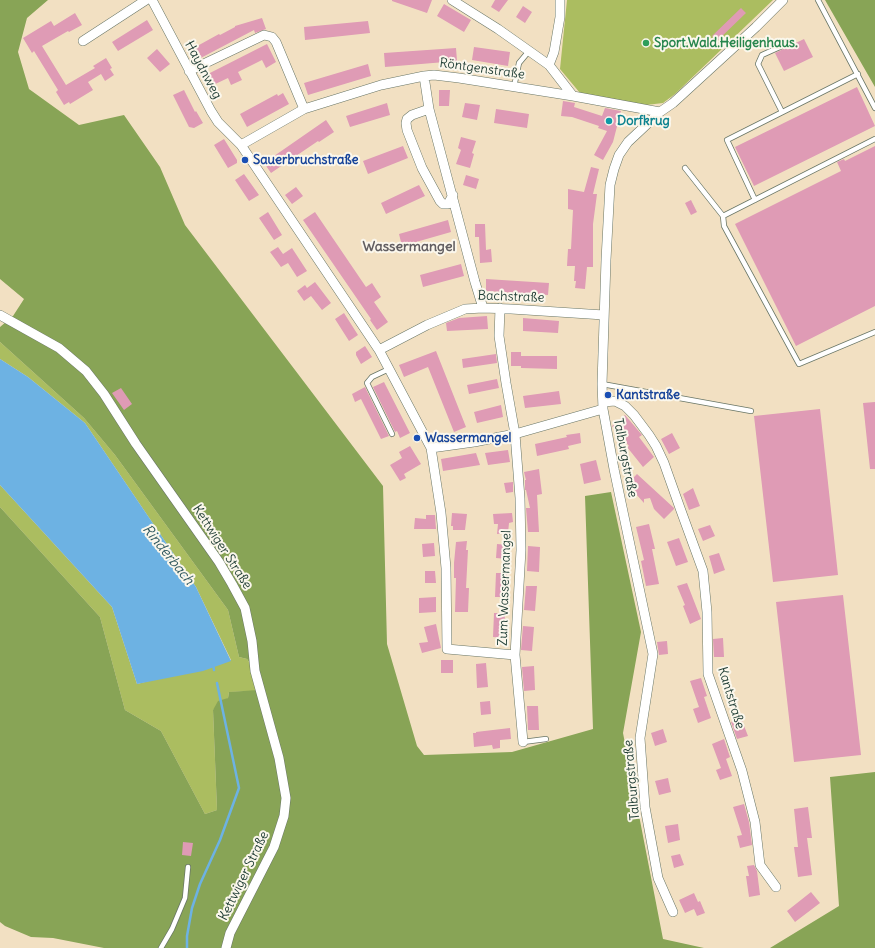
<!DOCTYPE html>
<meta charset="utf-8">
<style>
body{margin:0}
canvas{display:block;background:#f2e0c2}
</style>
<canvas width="875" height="948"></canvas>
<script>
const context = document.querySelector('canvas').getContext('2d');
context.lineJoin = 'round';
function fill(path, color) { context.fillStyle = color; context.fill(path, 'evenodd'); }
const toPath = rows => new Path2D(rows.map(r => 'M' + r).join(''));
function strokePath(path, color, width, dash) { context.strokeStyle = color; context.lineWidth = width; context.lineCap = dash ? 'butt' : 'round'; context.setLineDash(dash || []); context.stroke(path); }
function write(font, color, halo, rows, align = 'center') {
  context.font = font + ' Delius,sans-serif'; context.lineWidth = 4; context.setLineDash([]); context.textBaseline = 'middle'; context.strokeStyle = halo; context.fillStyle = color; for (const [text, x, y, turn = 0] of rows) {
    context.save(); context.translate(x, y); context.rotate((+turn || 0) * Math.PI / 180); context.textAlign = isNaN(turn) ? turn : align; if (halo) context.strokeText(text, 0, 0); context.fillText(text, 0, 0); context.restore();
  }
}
fill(toPath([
 [567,0,773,0,675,94,663,103,646,105,580,93,560,69],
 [0,342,84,418,115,455,228,610,239,657,247,659,254,670,256,691,229,692,228,698,213,710,217,810,205,814,161,731,125,710,100,617,0,507,0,485,112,607,137,684,231,660,196,587,85,423,28,377,0,359]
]), '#abbd60');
fill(toPath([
 [0,0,48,0,27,18,18,52,29,89,79,125,124,115,160,167,185,225,383,486,387,644,417,746,424,755,512,752,593,729,585,496,611,492,641,632,623,733,663,939,704,948,104,948,53,938,31,937,5,926,0,922,0,507,100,617,125,710,161,731,205,814,217,810,213,710,218,701,228,698,229,692,258,690,254,670,247,659,239,657,228,610,115,455,84,418,0,342,0,327,13,316,24,299,0,279],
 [825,0,875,0,875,87],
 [875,772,875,948,770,948,839,906,830,777]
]), '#88a456');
fill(toPath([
 [0,359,28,377,85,423,196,587,231,661,203,671,137,684,112,607,0,485]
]), '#6db2e3');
strokePath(toPath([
 [213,664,214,670],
 [187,948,187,936,192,908,200,884,220,840,239,788,217,683]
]), '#6db2e3', 2.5);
fill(toPath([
 [392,0,432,0,427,13,392,1],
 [495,0,508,0,499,12,491,7],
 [444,4,471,20,464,32,437,16],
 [523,6,532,12,525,23,516,17],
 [741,8,746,13,717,41,712,36],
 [75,13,82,25,69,32,68,31,42,46,66,85,95,68,93,66,106,58,112,68,110,69,114,75,105,81,101,74,88,82,93,90,70,104,69,102,64,105,56,92,58,90,34,51,32,53,23,38,51,21,54,26],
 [262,18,266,29,255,33,254,30,195,61,190,50,219,34,220,35,235,27,235,26],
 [147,20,153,30,118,51,112,42],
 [368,21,370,33,305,40,304,27],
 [804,39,813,57,784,71,775,53],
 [267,44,276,62,266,68,262,60,238,72,242,80,231,85,228,78,209,87,204,76],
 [474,47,510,52,508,66,472,60],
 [456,48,457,61,385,67,384,53],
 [157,49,170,64,160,72,147,58],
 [368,64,371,76,308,95,304,83],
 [857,87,875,126,754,186,735,147],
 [184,90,195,112,196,111,203,123,194,128,189,127,173,95],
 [439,90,450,90,449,106,439,106],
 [283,93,289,104,247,127,240,114,277,94,278,96],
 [563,101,575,103,574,107,602,116,605,108,621,111,613,142,603,160,594,155,607,131,598,128,599,126,572,117,561,116],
 [387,103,390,115,350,127,346,116],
 [465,103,480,105,477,120,462,117],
 [496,109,529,114,527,128,494,123],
 [326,120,334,132,319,142,318,141,271,173,264,163],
 [461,137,476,141,472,153,474,154,470,168,456,164,461,150,458,148],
 [224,139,237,160,237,163,228,168,214,145],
 [403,146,408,158,368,174,363,161],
 [875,146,875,306,796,346,735,224,841,171,837,162,844,159,845,161],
 [591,167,599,169,593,194,597,194,593,224,593,267,587,267,585,289,575,288,576,281,574,281,575,266,567,266,568,249,571,249,573,210,568,209,568,189,584,192],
 [244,174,259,195,249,201,235,180],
 [466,175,479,179,476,189,463,185],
 [419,185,425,196,386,214,381,203],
 [296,187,303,196,292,204,285,195],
 [691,200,697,212,691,215,685,203],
 [268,212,282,235,274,240,259,218],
 [315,212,366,287,372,283,381,297,374,302,388,322,377,330,370,320,371,319,303,220],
 [448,220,451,232,402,246,399,234],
 [475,224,485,224,486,250,491,249,492,262,480,263,479,237,475,237],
 [278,247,283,254,292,248,307,271,297,277,288,263,281,267,270,252],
 [461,264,464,276,423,287,420,275],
 [486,279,549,283,548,295,486,291],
 [315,282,331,303,322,310,311,296,304,301,297,291,305,285,307,288],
 [344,313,358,335,349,341,335,319],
 [487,316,488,329,447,331,446,323,459,318],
 [523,318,559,321,558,333,523,331],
 [365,346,372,357,361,364,356,355,356,352],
 [436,351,466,427,454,432,428,367,404,377,399,365],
 [511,352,521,352,521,356,557,356,557,369,521,368,521,366,511,366],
 [496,354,497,363,463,368,462,359],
 [497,379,499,388,469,394,467,385],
 [384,382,410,433,400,438,397,431,395,432,373,387],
 [365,387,389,436,381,439,361,399,355,402,352,394],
 [121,388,132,404,124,410,112,393],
 [559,391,561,404,525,408,523,396],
 [875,402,875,469,870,469,863,403],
 [501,405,503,417,477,423,474,412],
 [820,409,838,575,773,582,754,416],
 [625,415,642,435,639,437,654,457,643,467,627,447,629,446,612,426],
 [580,433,581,443,568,446,569,449,537,456,535,444,567,437,566,435],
 [672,433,680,448,669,454,661,439],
 [410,446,421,464,404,474,406,478,400,481,390,465,402,458,399,452],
 [508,450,510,462,488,465,485,453],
 [476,453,480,465,443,471,441,459],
 [596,460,601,480,584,484,580,464],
 [539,469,542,494,537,495,539,532,528,532,526,508,530,508,526,490,525,490,525,480,526,480,524,472],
 [637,474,674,508,674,509,664,519,654,509,650,498,644,499,644,498,644,503,627,484],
 [513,482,513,492,506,493,504,483],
 [693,488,700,506,689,510,683,494],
 [452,513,467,514,465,530,453,530,453,526,451,526],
 [512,513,513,522,509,523,508,533,497,534,498,524,494,524,493,514],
 [426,515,435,515,436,529,414,529,415,518,426,519],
 [649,524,655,549,652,549,659,584,646,586,641,561,644,560,636,527],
 [710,525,715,536,703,541,698,529],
 [679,538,688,562,676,566,667,542],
 [467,541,466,550,468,550,466,588,469,588,468,612,455,612,456,578,454,578,454,563,456,542],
 [434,543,435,556,423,557,422,544],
 [497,544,508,545,507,559,496,558],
 [528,546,540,547,539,572,527,571],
 [719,553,725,570,714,574,709,556],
 [425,571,435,571,436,583,425,583],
 [496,573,507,573,506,597,495,597],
 [687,583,701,619,690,624,683,606,685,605,677,586],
 [526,586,537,586,535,611,524,610],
 [843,595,861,755,794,762,776,602],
 [436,597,436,612,419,613,419,598],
 [494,613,505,613,504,638,493,637],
 [436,624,441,648,422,653,419,643,428,642,424,627],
 [523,626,534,627,532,651,521,650],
 [723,638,724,657,714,657,713,639],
 [667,641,668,654,659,655,657,642],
 [441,660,453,660,453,673,441,673],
 [486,663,488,687,477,688,476,664],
 [534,666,535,690,524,691,522,667],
 [701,678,707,696,704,697,711,718,698,723,693,709,699,707,690,681],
 [490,701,491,714,481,715,480,702],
 [527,706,538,706,539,730,528,730],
 [741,718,748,736,737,739,731,722],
 [510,728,511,739,500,740,500,748,493,749,492,745,474,747,473,733,476,733,476,732],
 [663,729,667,742,655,746,651,733],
 [724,739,730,757,726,759,732,776,720,780,716,770,721,768,712,744],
 [668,778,671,792,659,795,655,781],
 [744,804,749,822,752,845,740,848,737,836,742,835,733,807],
 [808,807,812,838,807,838,812,875,798,877,794,847,798,847,794,809],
 [678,824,680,840,668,843,665,826],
 [183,842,193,843,191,856,182,855],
 [680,854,684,865,674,868,671,856],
 [754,865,757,871,760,895,749,897,746,876,749,876,747,866],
 [811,892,820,903,795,922,787,911],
 [694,893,698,902,700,901,705,913,697,916,694,909,685,913,679,900]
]), '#df9bb5');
const lane = toPath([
 [818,0,875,108],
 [514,87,519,63,529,51],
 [782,112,758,64,762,55,782,46],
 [875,139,723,216,724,226,799,364,875,332],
 [685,168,723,216],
 [755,200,727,140,858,74],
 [389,369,372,377,367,383,392,434],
 [602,384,751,411],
 [523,742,546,739],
 [161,948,172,929,185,898,188,867]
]);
const street = toPath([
 [152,0,211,111,218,122,241,145,379,350,431,448,441,513,446,568,447,649,515,655],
 [452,0,498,29,549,65,573,96],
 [83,41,146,0],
 [549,65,554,52,560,17,560,0],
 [189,71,264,35,272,37,276,42,304,109],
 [424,76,429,109,475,282,483,308],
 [429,109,412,115,407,119,406,123,407,130,422,168,440,201,443,204,448,204,453,195],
 [241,145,304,109,381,85,424,76,434,75,459,78,573,96,660,112],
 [500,308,499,336,506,383,515,434,520,498,521,550,515,655,523,742],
 [0,315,59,348,86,371,104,394,136,444,219,562,232,584,245,608,252,641,255,671,279,758,286,798,284,816,274,847,230,933,226,948],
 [379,350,427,325,465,309,483,308,511,309,604,315],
 [603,402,615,401,625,406,634,415,649,435,656,446,664,463,680,508,703,571,707,612,708,674,742,771,755,822,760,865,776,887],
 [431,448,474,442,515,434,603,409],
 [673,912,658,878,645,807,640,738,653,654,614,469,603,409,602,384,606,260,610,185,614,169,619,155,628,142,660,112,673,103,756,27,783,0]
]);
strokePath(lane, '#697666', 6);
strokePath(street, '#697666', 10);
strokePath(lane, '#fff', 4.5);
strokePath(street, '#fff', 9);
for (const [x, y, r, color] of [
 [646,43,4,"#2e9e5b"],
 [609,121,4,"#0f9aa8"],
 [245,160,4,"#1a4fb4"],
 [608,395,4,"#1a4fb4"],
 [417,438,4,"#1a4fb4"]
]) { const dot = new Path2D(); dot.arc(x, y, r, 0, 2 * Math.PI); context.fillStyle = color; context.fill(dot); strokePath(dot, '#fbf7ec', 1.5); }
write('bold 13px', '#27864d', '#fbf7ec', [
 ["Sport.Wald.Heiligenhaus.",654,43]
], 'left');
write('13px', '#1f3d34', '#fbf7ec', [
 ["Röntgenstraße",482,69,8],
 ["Haydnweg",203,70,62],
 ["Bachstraße",511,297,2],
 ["Talburgstraße",625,458,79],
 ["Kettwiger Straße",222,547,57],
 ["Zum Wassermangel",505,588,-88],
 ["Kantstraße",731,698,73],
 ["Talburgstraße",632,780,-95],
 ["Kettwiger Straße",244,876,-64]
]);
write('bold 13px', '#0d838f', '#fbf7ec', [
 ["Dorfkrug",617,121]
], 'left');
write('bold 13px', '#164399', '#fbf7ec', [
 ["Sauerbruchstraße",253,160],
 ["Kantstraße",616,395],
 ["Wassermangel",425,438]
], 'left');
write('bold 14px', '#625e61', '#fbf7ec', [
 ["Wassermangel",409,247]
]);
write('italic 14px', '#325a60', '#fbf7ec', [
 ["Rinderbach",168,555,51]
]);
</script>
